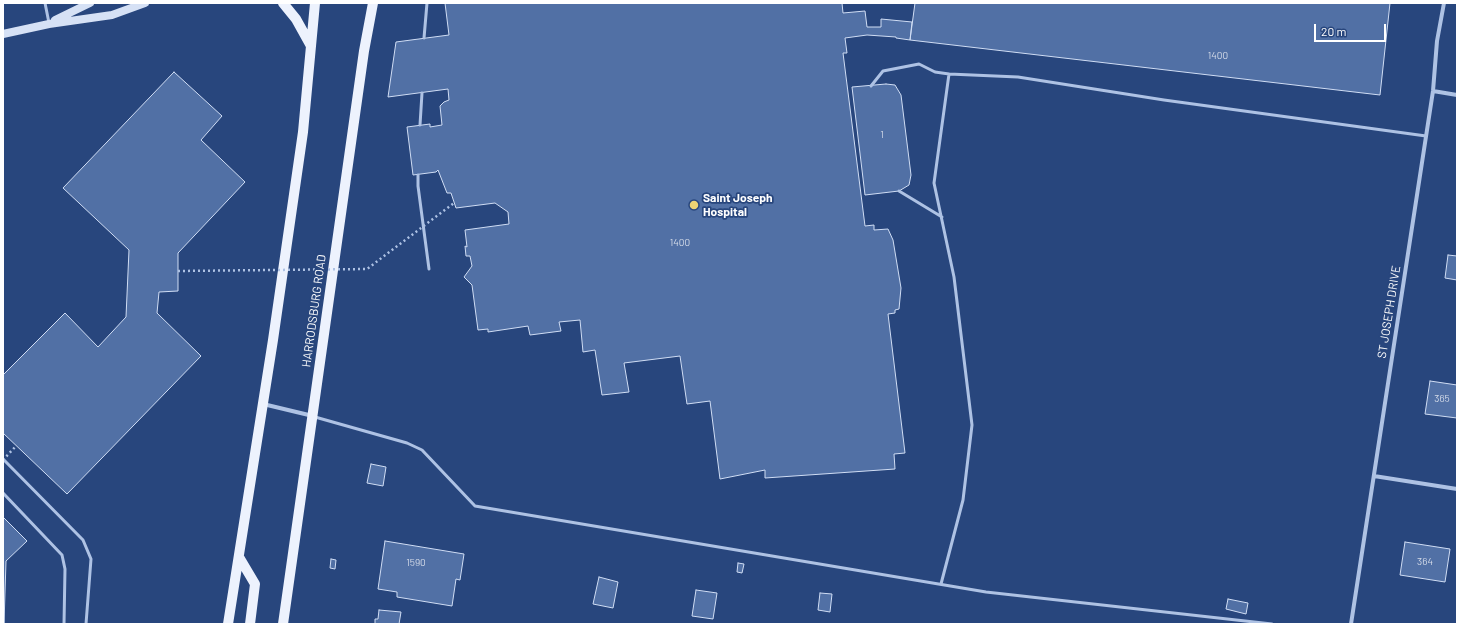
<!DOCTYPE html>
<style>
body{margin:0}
#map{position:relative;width:1460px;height:627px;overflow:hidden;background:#28467d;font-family:Barlow,sans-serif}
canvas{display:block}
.frame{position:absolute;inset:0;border:4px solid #fff;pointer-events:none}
.scale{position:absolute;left:1314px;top:24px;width:72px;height:18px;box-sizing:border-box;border:2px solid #fff;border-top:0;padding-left:5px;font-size:12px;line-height:14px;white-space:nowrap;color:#fff;-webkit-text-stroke:3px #28467d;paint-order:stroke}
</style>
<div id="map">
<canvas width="1460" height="627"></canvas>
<div class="frame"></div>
<div class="scale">20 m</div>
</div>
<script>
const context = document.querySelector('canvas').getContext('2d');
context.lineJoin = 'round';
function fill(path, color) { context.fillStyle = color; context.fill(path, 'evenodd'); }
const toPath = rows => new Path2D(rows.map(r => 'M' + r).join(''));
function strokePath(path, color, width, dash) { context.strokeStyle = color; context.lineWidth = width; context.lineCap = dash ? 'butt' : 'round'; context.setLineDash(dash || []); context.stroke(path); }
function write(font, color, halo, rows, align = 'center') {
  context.font = font + ' Barlow,sans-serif'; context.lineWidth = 3.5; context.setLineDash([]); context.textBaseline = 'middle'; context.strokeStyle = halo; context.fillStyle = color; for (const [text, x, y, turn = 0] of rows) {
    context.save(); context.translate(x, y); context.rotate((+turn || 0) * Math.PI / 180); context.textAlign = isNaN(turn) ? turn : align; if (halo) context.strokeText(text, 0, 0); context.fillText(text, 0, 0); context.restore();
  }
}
const building = toPath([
 [445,3,842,3,843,13,865,11,867,27,881,27,881,19,912,22,910,40,896,38,896,37,867,35,845,38,847,53,843,53,865,226,874,225,874,230,888,229,893,240,901,288,899,309,895,310,895,313,888,314,905,453,894,454,895,469,765,478,765,470,720,479,710,401,687,404,680,356,624,363,629,392,602,395,595,350,583,352,580,320,559,322,561,331,530,335,528,326,488,332,488,329,478,330,472,285,464,277,472,266,470,256,466,256,465,246,467,247,465,230,509,224,508,212,495,203,456,208,451,193,447,193,438,170,436,172,413,175,407,127,430,124,430,127,442,125,440,106,444,102,449,100,448,89,388,97,396,42,449,35,445,3],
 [915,3,1390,3,1380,95,910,40,915,3],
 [174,72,222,116,201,140,245,182,178,253,178,291,159,292,157,313,201,356,67,494,3,433,3,375,65,313,98,347,126,317,129,250,63,188,174,72],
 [886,84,895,85,901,95,911,175,909,185,899,191,865,195,852,87,886,84],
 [1448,255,1457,256,1457,280,1445,278,1448,255],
 [1430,381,1457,385,1457,418,1425,414,1430,381],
 [371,464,386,467,383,486,367,483,371,464],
 [3,517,27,541,6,561,4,624,3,517],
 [385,541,464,554,460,580,456,579,452,606,397,597,397,592,378,589,385,541],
 [1405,542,1450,549,1445,582,1400,575,1405,542],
 [331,559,336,560,335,569,330,568,331,559],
 [738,563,744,564,742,573,737,572,738,563],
 [599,577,618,582,613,608,593,604,599,577],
 [696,590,717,593,713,619,692,616,696,590],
 [820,593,832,594,830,612,818,610,820,593],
 [1228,599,1248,603,1246,614,1226,609,1228,599],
 [379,610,401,612,399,624,403,624,375,624,375,619,378,619,379,610]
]);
fill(building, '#5170a5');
strokePath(building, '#d0ddf4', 1);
strokePath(toPath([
 [45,3,49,23],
 [424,38,427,3],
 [871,86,883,71,919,64,935,72,949,74],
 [420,125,422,93],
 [418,175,418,186,429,269],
 [899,191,942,217],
 [315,417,407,443,422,450,475,506,986,592,1272,624],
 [3,459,83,540,91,559,86,624],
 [3,493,62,555,65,569,64,624],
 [941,584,963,500,972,425,954,277,934,183,949,74,1018,77,1164,100,1426,136]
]), '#aec2e4', 3);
strokePath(toPath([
 [1433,91,1457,95],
 [263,404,313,416],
 [1374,476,1457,489],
 [1351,624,1433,91,1437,41,1444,3]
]), '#aec2e4', 4);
strokePath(toPath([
 [55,20,90,3],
 [3,34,49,24,112,15,145,3]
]), '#d6e1f5', 8);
strokePath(toPath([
 [283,3,296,19,311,46],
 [239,557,255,584,250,624],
 [228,624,273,340,303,132,315,3],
 [283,624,364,51,373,3]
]), '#edf2fd', 10);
strokePath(toPath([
 [178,271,367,269,454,203],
 [3,460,16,446]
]), '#aec2e4', 2.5, [2, 3]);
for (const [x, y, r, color] of [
 [694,205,5,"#ecd374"]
]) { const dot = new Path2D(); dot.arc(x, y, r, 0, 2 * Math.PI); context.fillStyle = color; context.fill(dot); strokePath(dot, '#28467d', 1.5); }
write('10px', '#d4dbe8', null, [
 ["1400",1218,56],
 ["1",882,135],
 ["1400",680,243],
 ["365",1442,399],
 ["364",1425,562],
 ["1590",416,563]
]);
write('bold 12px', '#fff', '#28467d', [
 ["Saint Joseph",703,198],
 ["Hospital",703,212]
], 'left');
write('12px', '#fff', '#28467d', [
 ["HARRODSBURG ROAD",314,311,-82],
 ["ST JOSEPH DRIVE",1389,312,-81]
]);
</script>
